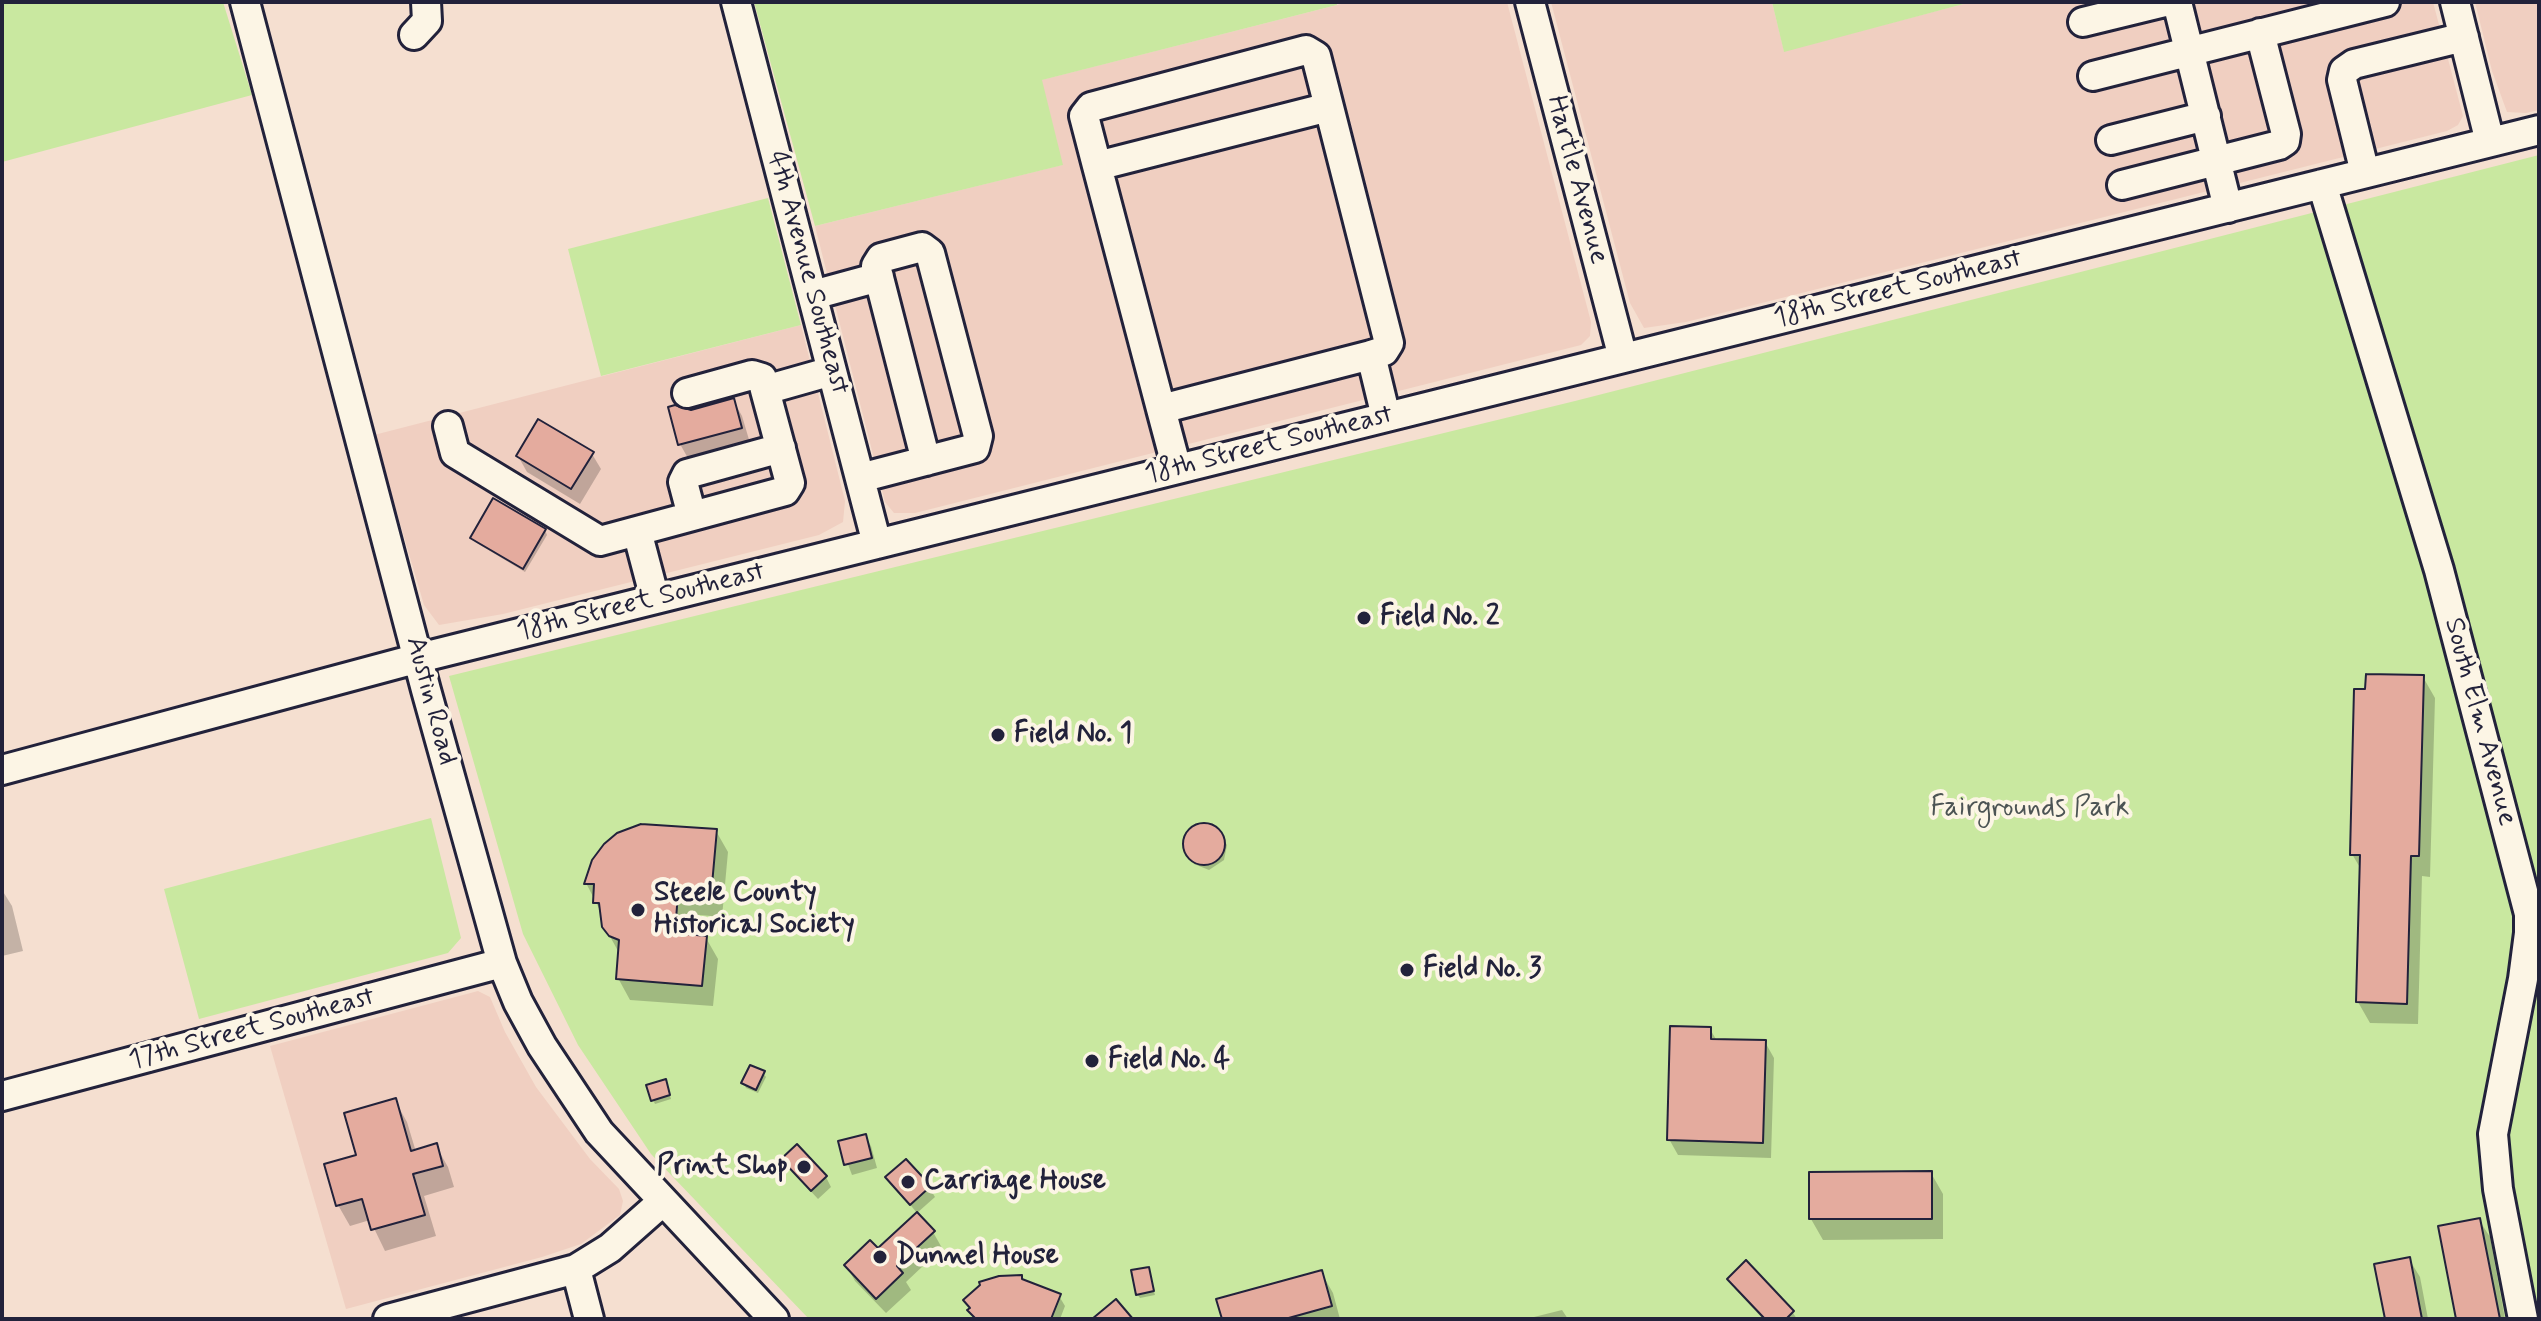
<!DOCTYPE html>
<style>
body{margin:0}
#map{position:relative;width:2541px;height:1321px;overflow:hidden;background:#f5dfd0;font-family:Mynerve,sans-serif}
canvas{display:block}
.frame{position:absolute;inset:0;border:4px solid #22223b;pointer-events:none}
</style>
<div id="map">
<canvas width="2541" height="1321"></canvas>
<div class="frame"></div>
</div>
<script>
const context = document.querySelector('canvas').getContext('2d');
context.lineJoin = 'round';
function fill(path, color) { context.fillStyle = color; context.fill(path, 'evenodd'); }
const toPath = rows => new Path2D(rows.map(r => 'M' + r).join(''));
function strokePath(path, color, width, dash) { context.strokeStyle = color; context.lineWidth = width; context.lineCap = dash ? 'butt' : 'round'; context.setLineDash(dash || []); context.stroke(path); }
function write(font, color, halo, rows, align = 'center') {
  context.font = font + ' Mynerve,sans-serif'; context.lineWidth = 8; context.setLineDash([]); context.textBaseline = 'middle'; context.strokeStyle = halo; context.fillStyle = color; for (const [text, x, y, turn = 0] of rows) {
    context.save(); context.translate(x, y); context.rotate((+turn || 0) * Math.PI / 180); context.textAlign = isNaN(turn) ? turn : align; if (halo) context.strokeText(text, 0, 0); context.fillText(text, 0, 0); context.restore();
  }
}
fill(toPath([
 [1349,2,1507,2,1591,322,1590,336,1581,345,915,513,894,513,885,502,815,226,1062,165,1041,80],
 [1551,2,1772,2,1784,51,1971,2,2433,2,2463,116,2458,125,2447,131,1686,322,1644,328,1630,303],
 [2475,2,2539,2,2539,110,2526,113,2507,112,2492,71],
 [801,325,845,501,843,522,819,535,503,614,439,625,424,605,374,435],
 [478,991,490,997,505,1032,536,1087,590,1159,619,1189,623,1201,620,1215,581,1244,542,1257,346,1309,270,1046]
]), '#f0cfc1');
fill(toPath([
 [2,2,223,2,252,95,2,162],
 [754,2,1336,2,1337,5,1042,80,1063,165,815,226],
 [1772,2,1971,2,1784,52],
 [2539,155,2539,1319,809,1319,651,1154,578,1045,523,934,449,676,1575,401],
 [768,198,801,325,601,376,568,249],
 [431,818,461,938,448,953,199,1019,164,889]
]), '#c9e8a0');
fill(toPath([
 [733,400,742,416,750,443,689,460,680,444,691,412],
 [592,454,601,469,580,504,527,472,518,456],
 [545,530,547,535,525,572,475,542,472,538],
 [2423,677,2435,698,2430,877,2422,876,2418,1024,2370,1023,2358,1002,2362,871,2352,854,2367,691],
 [1201,824,1216,828,1227,845,1224,860,1209,870,1194,864,1185,846,1188,832],
 [716,831,728,852,722,917,689,914,687,936,706,938,718,959,713,1006,630,1000,618,978,618,951,606,929,604,918,586,883],
 [2,890,12,906,23,951,2,956],
 [1710,1029,1717,1041,1765,1042,1774,1058,1771,1158,1678,1155,1669,1139],
 [763,1073,766,1077,758,1093,746,1088,744,1083],
 [667,1086,671,1099,655,1104,653,1100],
 [395,1101,407,1122,416,1152,436,1146,448,1167,454,1187,424,1196,436,1236,385,1251,370,1220,350,1226,338,1205,359,1157],
 [865,1136,871,1146,877,1168,852,1175,840,1143],
 [784,1159,826,1177,831,1187,818,1199,790,1169],
 [1931,1173,1943,1194,1943,1239,1823,1240,1811,1219],
 [888,1178,929,1187,935,1197,917,1213],
 [2479,1220,2490,1237,2505,1319,2458,1319],
 [933,1232,942,1248,906,1282,911,1290,886,1313,855,1281,846,1265,878,1251],
 [2409,1259,2420,1277,2428,1319,2387,1319],
 [1746,1263,1793,1313,1797,1319,1763,1319,1735,1289,1729,1279],
 [1148,1269,1155,1295,1140,1298,1137,1294],
 [1321,1272,1333,1293,1340,1319,1224,1319],
 [1021,1277,1024,1282,1059,1296,1065,1306,1060,1319,975,1319,970,1310],
 [1562,1310,1568,1319,1526,1319]
]), '#0003');
const building = toPath([
 [734,398,742,428,678,445,668,407,675,405,691,410,734,398],
 [538,419,594,452,571,489,516,456,538,419],
 [493,498,546,529,523,569,470,538,493,498],
 [2366,674,2424,675,2419,856,2411,856,2407,1004,2356,1002,2360,855,2350,855,2354,689,2365,689,2366,674],
 '1183 844a21 21 0 1 1 42 0a21 21 0 1 1-42 0Z',
 [641,824,717,829,711,896,678,893,675,933,707,936,702,986,616,979,619,940,609,936,602,927,599,903,593,903,594,884,584,884,592,860,604,844,617,833,641,824],
 [1670,1026,1711,1027,1711,1039,1766,1040,1763,1143,1667,1140,1670,1026],
 [750,1065,765,1071,756,1090,741,1083,750,1065],
 [666,1079,670,1095,651,1101,646,1085,666,1079],
 [396,1098,411,1151,437,1143,443,1166,413,1174,425,1215,371,1230,362,1199,336,1206,324,1164,356,1155,344,1113,396,1098],
 [866,1134,872,1158,844,1165,838,1141,866,1134],
 [797,1144,827,1176,811,1191,781,1159,797,1144],
 [906,1159,931,1186,910,1205,885,1177,906,1159],
 [1932,1171,1932,1219,1809,1219,1809,1172,1932,1171],
 [917,1212,935,1231,897,1266,903,1273,876,1299,844,1265,870,1240,878,1248,917,1212],
 [2480,1218,2500,1319,2456,1319,2438,1226,2480,1218],
 [2410,1257,2422,1319,2385,1319,2374,1264,2410,1257],
 [1746,1260,1794,1311,1786,1319,1765,1319,1727,1279,1746,1260],
 [1149,1267,1154,1291,1136,1295,1131,1270,1149,1267],
 [1322,1270,1332,1306,1285,1319,1222,1319,1216,1299,1322,1270],
 [1022,1275,1022,1279,1061,1294,1051,1319,976,1319,967,1310,970,1308,963,1300,980,1285,979,1282,999,1276,1022,1275],
 [1116,1299,1133,1319,1092,1319,1116,1299]
]);
fill(building, '#e4ab9e');
strokePath(building, '#22223b', 2);
const minor = toPath([
 [245,2,426,690,502,963,518,1002,542,1046,599,1132,774,1319],
 [736,2,877,544],
 [1530,2,1623,358],
 [2177,2,2228,208],
 [2455,2,2490,142],
 [2083,22,2165,2],
 [414,35,427,21,426,2],
 [2093,76,2385,2],
 [2111,140,2206,116],
 [1097,166,1084,116,1091,107,1306,50,1316,56,1329,107],
 [2365,173,2342,80,2344,71,2354,64,2464,37],
 [2322,184,2439,570,2529,914,2529,933,2523,979,2493,1134,2498,1189,2523,1319],
 [2122,185,2279,145,2285,141,2286,134,2260,33],
 [813,295,879,277],
 [687,393,752,375,762,378,765,390],
 [1161,409,1097,166,1329,107,1389,343,1384,351,1371,355],
 [448,426,455,453,600,541,785,491,790,483,765,390,832,371],
 [1177,469,1161,409,1371,355,1386,417],
 [860,478,975,448,978,436,930,253,922,247,881,258,876,266,926,461],
 [692,516,683,482,687,474,781,448],
 [637,531,655,599],
 [2,770,419,658,2539,130],
 [2,1096,502,963],
 [576,1269,589,1319],
 [388,1319,576,1269,610,1248,662,1202]
]);
strokePath(minor, '#22223b', 34);
strokePath(minor, '#fcf5e5', 28);
for (const [x, y, r, color] of [
 [1364,618,8,"#22223b"],
 [998,735,8,"#22223b"],
 [638,910,8,"#22223b"],
 [1407,970,8,"#22223b"],
 [1092,1061,8,"#22223b"],
 [804,1167,8,"#22223b"],
 [908,1182,8,"#22223b"],
 [880,1257,8,"#22223b"]
]) { const dot = new Path2D(); dot.arc(x, y, r, 0, 2 * Math.PI); context.fillStyle = color; context.fill(dot); strokePath(dot, '#fcf5e5', 3); }
write('28px', '#22223b', '#fcf5e5', [
 ["Hartle Avenue",1576,180,75],
 ["4th Avenue Southeast",807,273,75],
 ["18th Street Southeast",1898,290,-14],
 ["18th Street Southeast",1269,446,-14],
 ["18th Street Southeast",641,603,-14],
 ["Austin Road",430,701,75],
 ["South Elm Avenue",2479,722,75],
 ["17th Street Southeast",252,1030,-15]
]);
write('bold 28px', '#22223b', '#fcf5e5', [
 ["Field No. 2",1380,618],
 ["Field No. 1",1014,735],
 ["Steele County",654,894],
 ["Historical Society",654,926],
 ["Field No. 3",1423,970],
 ["Field No. 4",1108,1061],
 ["Print Shop",788,1167,"right"],
 ["Carriage House",924,1182],
 ["Dunnel House",896,1257]
], 'left');
write('28px', '#4c5454', '#fcf5e5', [
 ["Fairgrounds Park",2030,809]
]);
</script>
